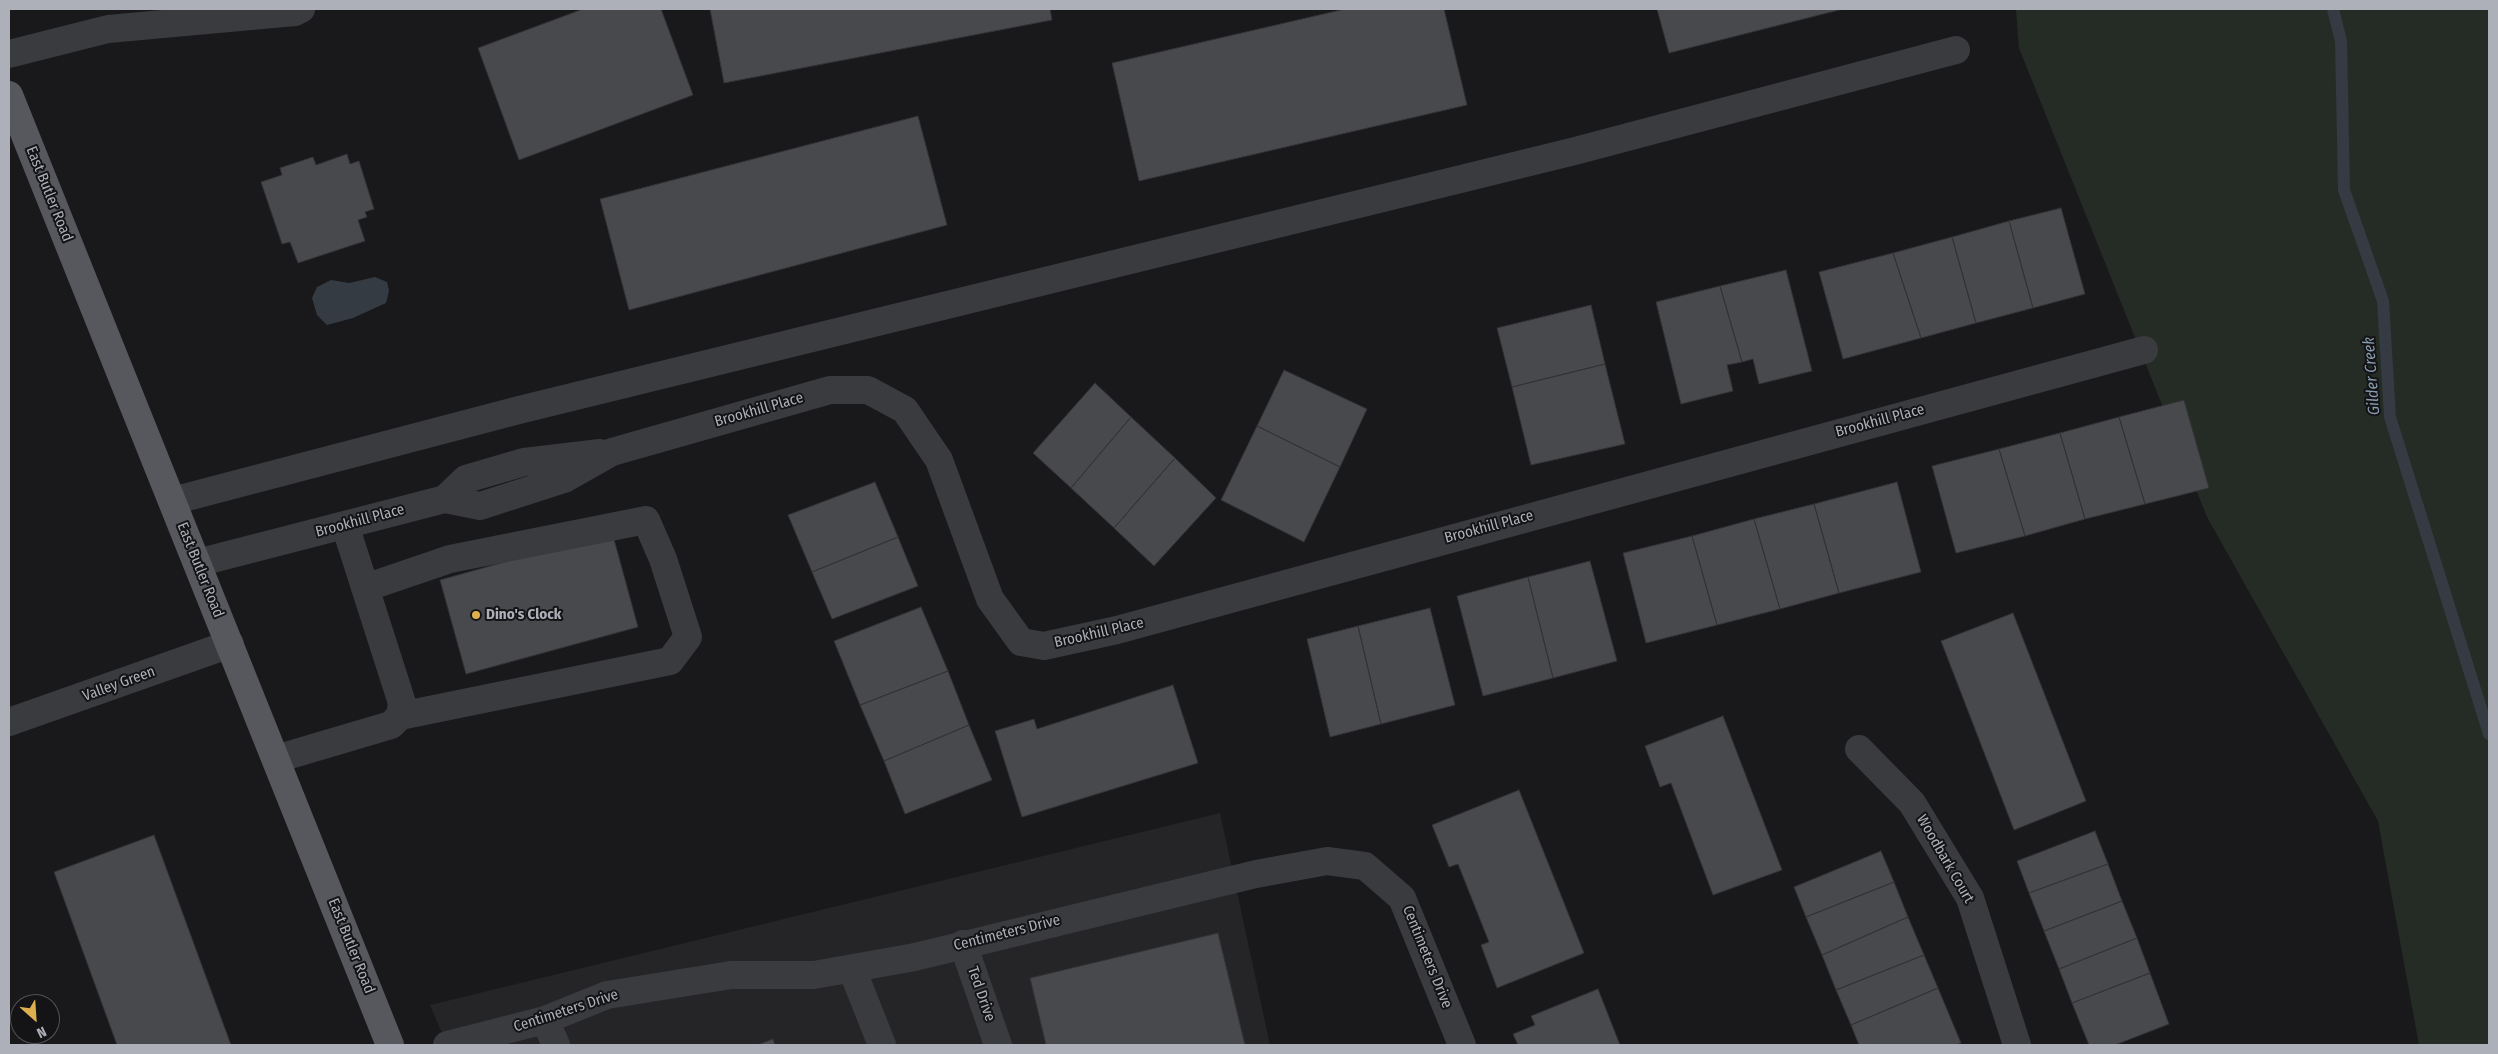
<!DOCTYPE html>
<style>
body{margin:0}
#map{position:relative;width:2498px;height:1054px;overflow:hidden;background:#19191b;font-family:"Fira Sans Condensed",sans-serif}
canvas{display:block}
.frame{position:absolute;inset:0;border:10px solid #adb0b9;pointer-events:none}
.north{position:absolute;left:10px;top:994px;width:50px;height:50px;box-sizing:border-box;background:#141416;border:1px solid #515257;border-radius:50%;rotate:154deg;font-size:14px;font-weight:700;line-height:20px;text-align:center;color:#adb0b9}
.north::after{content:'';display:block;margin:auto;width:18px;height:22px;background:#ddaf4e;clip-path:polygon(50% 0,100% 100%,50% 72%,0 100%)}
</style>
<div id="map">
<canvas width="2498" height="1054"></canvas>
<div class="frame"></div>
<div class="north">N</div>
</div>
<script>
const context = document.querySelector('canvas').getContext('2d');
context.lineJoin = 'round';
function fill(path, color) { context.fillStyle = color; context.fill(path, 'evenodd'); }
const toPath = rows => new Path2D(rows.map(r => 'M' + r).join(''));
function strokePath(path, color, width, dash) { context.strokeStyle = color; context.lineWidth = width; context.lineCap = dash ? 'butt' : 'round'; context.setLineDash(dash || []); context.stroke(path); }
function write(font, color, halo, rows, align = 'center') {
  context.font = font + ' "Fira Sans Condensed",sans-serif'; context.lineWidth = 4; context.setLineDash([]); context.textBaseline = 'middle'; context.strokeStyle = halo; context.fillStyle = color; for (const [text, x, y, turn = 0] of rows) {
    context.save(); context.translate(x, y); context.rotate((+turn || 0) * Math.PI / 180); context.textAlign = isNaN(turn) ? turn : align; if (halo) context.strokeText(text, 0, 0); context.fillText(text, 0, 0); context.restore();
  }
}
fill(toPath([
 [1220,813,1270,1045,447,1045,430,1005]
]), '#252527');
fill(toPath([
 [2016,9,2489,9,2489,1045,2419,1045,2378,821,2207,517,2019,48]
]), '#252c26');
fill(toPath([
 [375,277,387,282,389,291,386,303,353,318,327,325,317,315,312,298,317,287,331,280,349,283]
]), '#343b42');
strokePath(toPath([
 [2333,9,2341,41,2344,190,2383,301,2390,417,2489,734]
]), '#343b42', 12);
const building = toPath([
 [583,9,661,9,693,95,519,160,478,48,583,9],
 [710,9,1050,9,1052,20,724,83,710,9],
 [1345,9,1444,9,1467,105,1139,181,1112,63,1345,9],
 [1657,9,1843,9,1669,53,1657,9],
 [918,116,947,225,629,310,600,199,918,116],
 [347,154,350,164,359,161,374,209,365,212,367,217,358,220,365,241,298,263,290,242,282,244,261,182,282,175,280,168,313,157,316,165,347,154],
 [2061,208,2085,294,2033,308,2009,221,2061,208],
 [2009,221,2033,308,1976,323,1952,237,2009,221],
 [1952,237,1976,323,1921,338,1893,253,1952,237],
 [1893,253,1921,338,1843,359,1819,272,1893,253],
 [1786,270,1812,371,1759,384,1753,359,1742,362,1720,286,1786,270],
 [1720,286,1742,362,1727,365,1733,391,1681,404,1656,302,1720,286],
 [1591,305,1605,364,1512,387,1497,328,1591,305],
 [1605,364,1625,444,1531,465,1512,387,1605,364],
 [1284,370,1367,409,1340,467,1257,426,1284,370],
 [1095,383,1131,417,1071,488,1033,453,1095,383],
 [2184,400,2209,488,2145,504,2119,417,2184,400],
 [1131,417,1175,458,1114,528,1071,488,1131,417],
 [2119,417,2145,504,2085,519,2060,433,2119,417],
 [1257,426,1340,467,1304,542,1221,500,1257,426],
 [2060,433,2085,519,2025,536,1999,449,2060,433],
 [1999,449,2025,536,1956,553,1932,466,1999,449],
 [1175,458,1216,498,1154,566,1114,528,1175,458],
 [875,482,898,537,812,572,788,515,875,482],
 [1897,482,1921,572,1839,593,1814,504,1897,482],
 [1814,504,1839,593,1780,609,1754,519,1814,504],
 [1754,519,1780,609,1717,625,1692,536,1754,519],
 [612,532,638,627,466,674,440,580,612,532],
 [1692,536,1717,625,1646,643,1623,553,1692,536],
 [898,537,918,586,832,619,812,572,898,537],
 [1590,561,1617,661,1553,678,1528,577,1590,561],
 [1528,577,1553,678,1483,696,1457,596,1528,577],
 [921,607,948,671,860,705,834,641,921,607],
 [1430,608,1455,705,1381,724,1358,626,1430,608],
 [2013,613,2086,801,2014,830,1941,641,2013,613],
 [1358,626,1381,724,1330,737,1307,639,1358,626],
 [948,671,969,725,884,761,860,705,948,671],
 [1173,685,1198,763,1022,817,995,731,1034,719,1037,729,1173,685],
 [1723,716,1782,870,1713,895,1671,783,1660,787,1645,746,1723,716],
 [969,725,992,780,905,814,884,761,969,725],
 [1519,790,1584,953,1497,988,1481,945,1489,942,1458,864,1449,867,1432,825,1519,790],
 [2095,831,2108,864,2029,893,2017,861,2095,831],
 [154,835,231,1045,117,1045,54,872,154,835],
 [1881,851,1894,882,1806,917,1794,887,1881,851],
 [2108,864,2122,901,2044,931,2029,893,2108,864],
 [1894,882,1908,917,1822,955,1806,917,1894,882],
 [2122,901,2137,938,2059,969,2044,931,2122,901],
 [1908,917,1924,955,1836,990,1822,955,1908,917],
 [1218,933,1245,1045,1046,1045,1030,978,1218,933],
 [2137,938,2150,973,2072,1003,2059,969,2137,938],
 [1924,955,1938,988,1851,1025,1836,990,1924,955],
 [2150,973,2169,1024,2115,1045,2089,1045,2072,1003,2150,973],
 [1938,988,1961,1043,1956,1045,1859,1045,1851,1025,1938,988],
 [1598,989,1620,1045,1518,1045,1513,1034,1535,1025,1531,1016,1598,989],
 [773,1039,775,1045,757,1045,773,1039]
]);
fill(building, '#48494d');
strokePath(building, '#333336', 1);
strokePath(toPath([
 [9,54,108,29,295,12,301,9],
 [445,499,466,479,524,462,600,453],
 [172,501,519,410,1575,151,1956,50],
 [197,563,445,499,480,506,564,479,612,452,830,390,868,390,905,410,939,460,990,599,1021,642,1044,646,1117,630,2144,350],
 [365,588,450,559,646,520,663,559,688,637,670,661,400,716],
 [9,722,230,644],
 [1859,749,1912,803,1970,898,2017,1045],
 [276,759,391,725,400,716,402,703,345,525],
 [963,944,998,1045],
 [852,969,882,1045],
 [545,1020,556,1045],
 [447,1045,545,1020,607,995,731,975,814,975,915,957,1256,874,1327,861,1365,866,1402,898,1462,1045]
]), '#3a3b3f', 28);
strokePath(toPath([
 [9,95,390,1045]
]), '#57585e', 28);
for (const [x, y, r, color] of [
 [476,615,5,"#ddaf4e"]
]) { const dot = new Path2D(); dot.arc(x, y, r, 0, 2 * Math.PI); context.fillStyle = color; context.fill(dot); strokePath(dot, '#141416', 2); }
write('15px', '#adb0b9', '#141416', [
 ["East Butler Road",49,194,68],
 ["Brookhill Place",759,410,-16],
 ["Brookhill Place",1880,421,-15],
 ["Brookhill Place",360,521,-15],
 ["Brookhill Place",1489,527,-15],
 ["East Butler Road",200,570,68],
 ["Brookhill Place",1099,633,-13],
 ["Valley Green",119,684,-20],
 ["Woodbark Court",1945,859,60],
 ["Centimeters Drive",1007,933,-14],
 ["East Butler Road",351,946,68],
 ["Centimeters Drive",1427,957,68],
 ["Ted Drive",981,994,71],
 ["Centimeters Drive",566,1011,-18]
]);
write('bold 15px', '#adb0b9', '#141416', [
 ["Dino's Clock",486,615]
], 'left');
write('italic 16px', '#889daf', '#141416', [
 ["Gilder Creek",2372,376,-94]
]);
</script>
